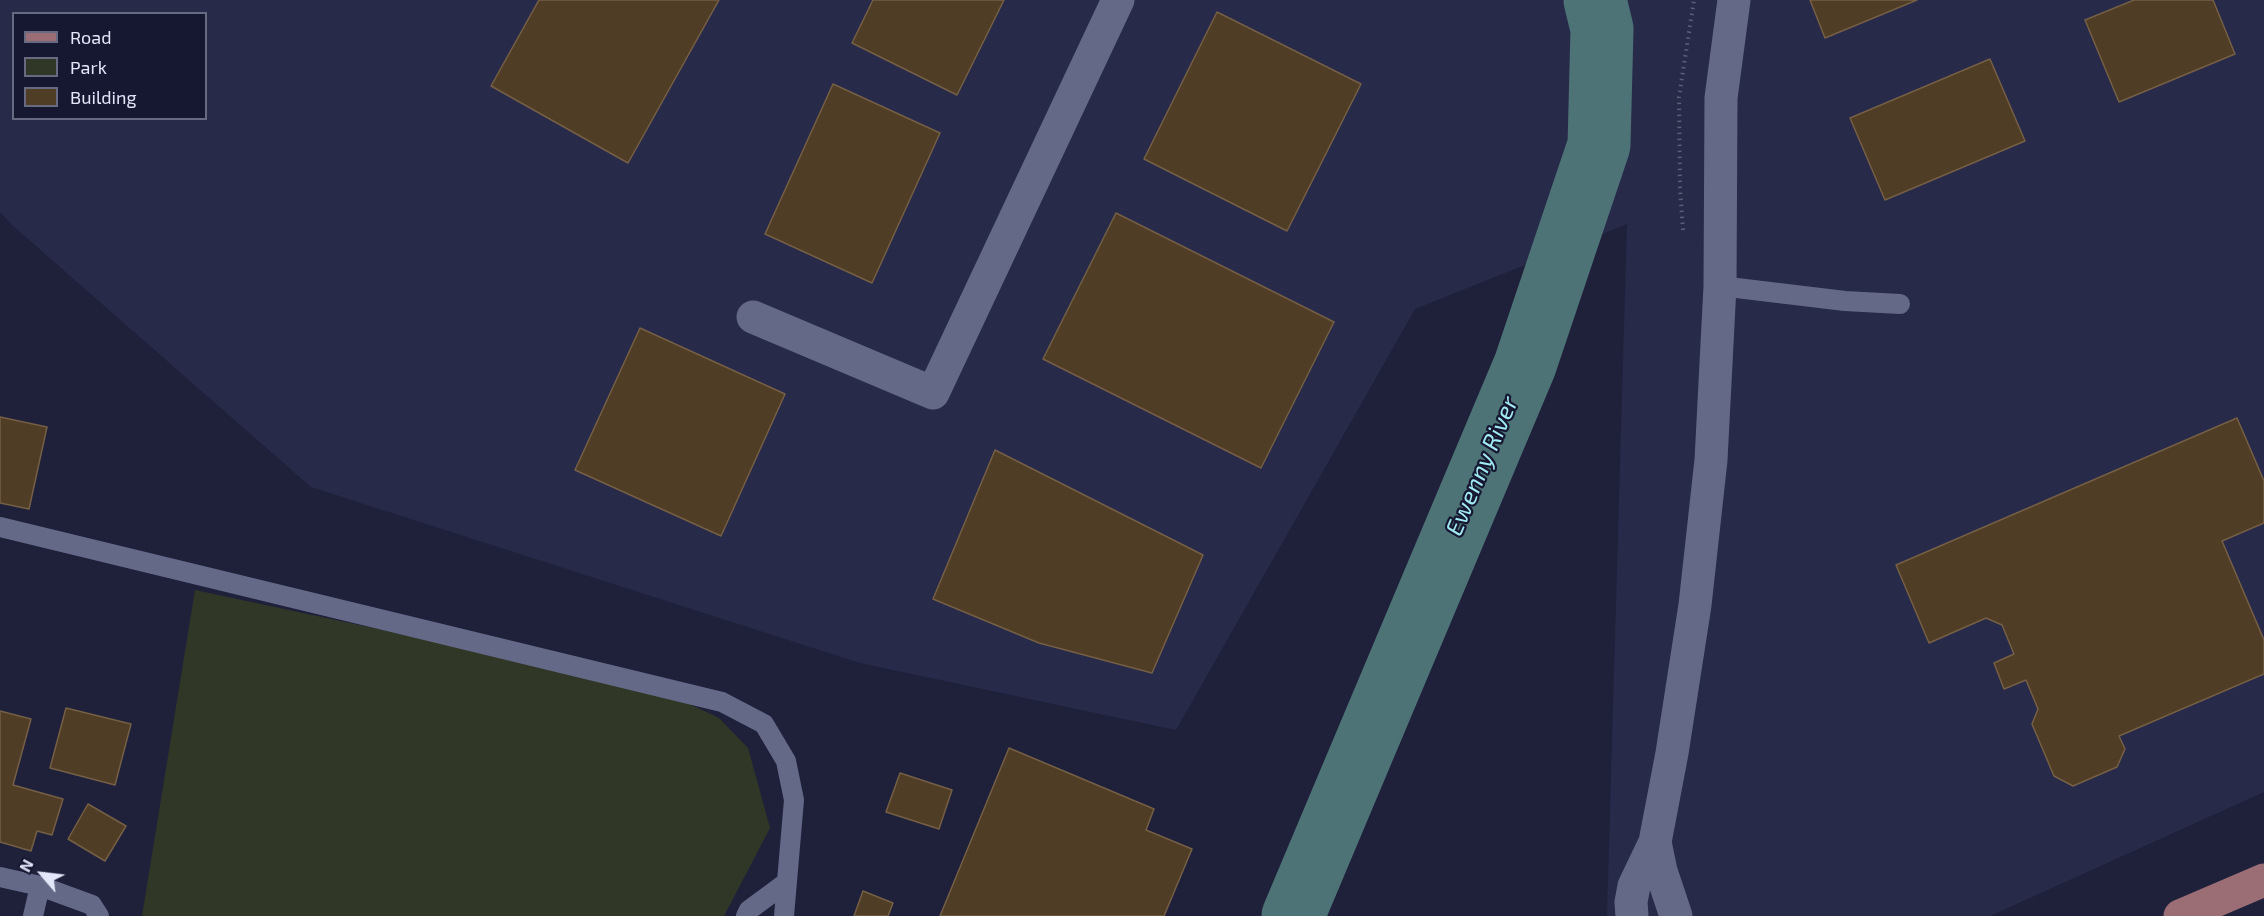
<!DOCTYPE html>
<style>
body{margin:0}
#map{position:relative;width:2264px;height:916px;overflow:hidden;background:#1f213b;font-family:"Exo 2",sans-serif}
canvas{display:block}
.legend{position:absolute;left:12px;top:12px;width:195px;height:108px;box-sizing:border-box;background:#161731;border:2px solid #686a81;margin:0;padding:8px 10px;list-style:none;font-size:18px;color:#e4e7f9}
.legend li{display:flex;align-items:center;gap:12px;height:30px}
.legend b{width:30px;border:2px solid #686a81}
.north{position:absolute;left:12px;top:844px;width:60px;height:60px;-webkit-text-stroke:4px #161731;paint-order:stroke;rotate:298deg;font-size:16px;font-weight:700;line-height:24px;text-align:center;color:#e4e7f9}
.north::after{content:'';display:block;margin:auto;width:21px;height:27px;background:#e4e7f9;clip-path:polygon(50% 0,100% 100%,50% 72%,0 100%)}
</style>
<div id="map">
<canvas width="2264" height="916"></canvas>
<ul class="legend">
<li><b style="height:8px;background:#9b6e76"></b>Road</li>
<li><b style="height:16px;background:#303727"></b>Park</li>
<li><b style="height:16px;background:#4f3d26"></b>Building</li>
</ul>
<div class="north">N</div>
</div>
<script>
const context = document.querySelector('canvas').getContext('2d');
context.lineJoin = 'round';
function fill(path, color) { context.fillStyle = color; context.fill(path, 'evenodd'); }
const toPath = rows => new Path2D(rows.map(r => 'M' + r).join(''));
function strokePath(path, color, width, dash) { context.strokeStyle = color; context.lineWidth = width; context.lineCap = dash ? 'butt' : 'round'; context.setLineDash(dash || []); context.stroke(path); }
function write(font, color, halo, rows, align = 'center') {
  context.font = font + ' "Exo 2",sans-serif'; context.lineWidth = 4.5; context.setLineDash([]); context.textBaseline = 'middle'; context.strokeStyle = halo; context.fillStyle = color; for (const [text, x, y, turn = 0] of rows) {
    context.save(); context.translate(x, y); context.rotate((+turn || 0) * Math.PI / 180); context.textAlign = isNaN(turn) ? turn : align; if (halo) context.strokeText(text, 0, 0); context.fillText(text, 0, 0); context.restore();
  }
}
fill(toPath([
 [0,0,2264,0,2264,792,1990,916,1607,916,1627,224,1415,309,1176,730,860,663,311,487,12,225,0,212],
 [14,14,206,14,206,118,14,118]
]), '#282a4a');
fill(toPath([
 [195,590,655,688,719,718,748,748,770,828,724,916,142,916]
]), '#303727');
strokePath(toPath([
 [1293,916,1525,365,1599,145,1602,29,1595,0]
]), '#4d7377', 63);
const building = toPath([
 [539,0,719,0,628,163,491,86,539,0],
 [873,0,1004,0,957,95,852,43,873,0],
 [1810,0,1917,0,1825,38,1810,0],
 [2134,0,2213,0,2235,54,2119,102,2085,20,2134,0],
 [1217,12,1361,84,1287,231,1144,159,1217,12],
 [1990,59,2025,141,1885,200,1850,118,1990,59],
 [833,84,940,133,872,283,765,234,833,84],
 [1116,213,1334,322,1261,468,1043,359,1116,213],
 [640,328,785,394,721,536,575,470,640,328],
 [0,417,47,427,29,509,0,503,0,417],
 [2237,418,2264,481,2264,523,2222,541,2264,640,2264,674,2119,736,2125,749,2117,767,2073,786,2054,776,2032,724,2038,709,2026,680,2004,689,1994,663,2014,654,2002,625,1986,618,1929,643,1896,565,2237,418],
 [995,450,1203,555,1152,673,1039,643,933,599,995,450],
 [66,708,131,724,115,785,50,768,66,708],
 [0,711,31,719,13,785,63,799,52,835,37,831,31,851,0,842,0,711],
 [1009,748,1154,809,1146,830,1192,849,1164,916,940,916,1009,748],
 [900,773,952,790,939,829,886,812,900,773],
 [88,804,126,826,105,861,68,839,88,804],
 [863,891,893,903,888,916,854,916,863,891]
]);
fill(building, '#4f3d26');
strokePath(building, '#755f45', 1.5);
strokePath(toPath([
 [1683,230,1680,189,1679,97,1694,0]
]), '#5d5f77', 4, [1.5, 4.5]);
strokePath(toPath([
 [1720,286,1845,301,1900,304],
 [0,527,722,702,764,724,786,761,794,800,784,916],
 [0,877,40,886,92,905,99,916],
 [33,916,40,886],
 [746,916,749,910,787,882]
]), '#656988', 20);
strokePath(toPath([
 [753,317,933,393,1118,0],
 [1655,842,1661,871,1676,916],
 [1632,916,1631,902,1634,886,1655,842,1672,753,1695,605,1711,460,1720,286,1721,98,1734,0]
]), '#656988', 33);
strokePath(toPath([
 [2180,916,2264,880]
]), '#9b6e76', 33);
write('italic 24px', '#a2ebf3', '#161731', [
 ["Ewenny River",1482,466,-67]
]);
</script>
